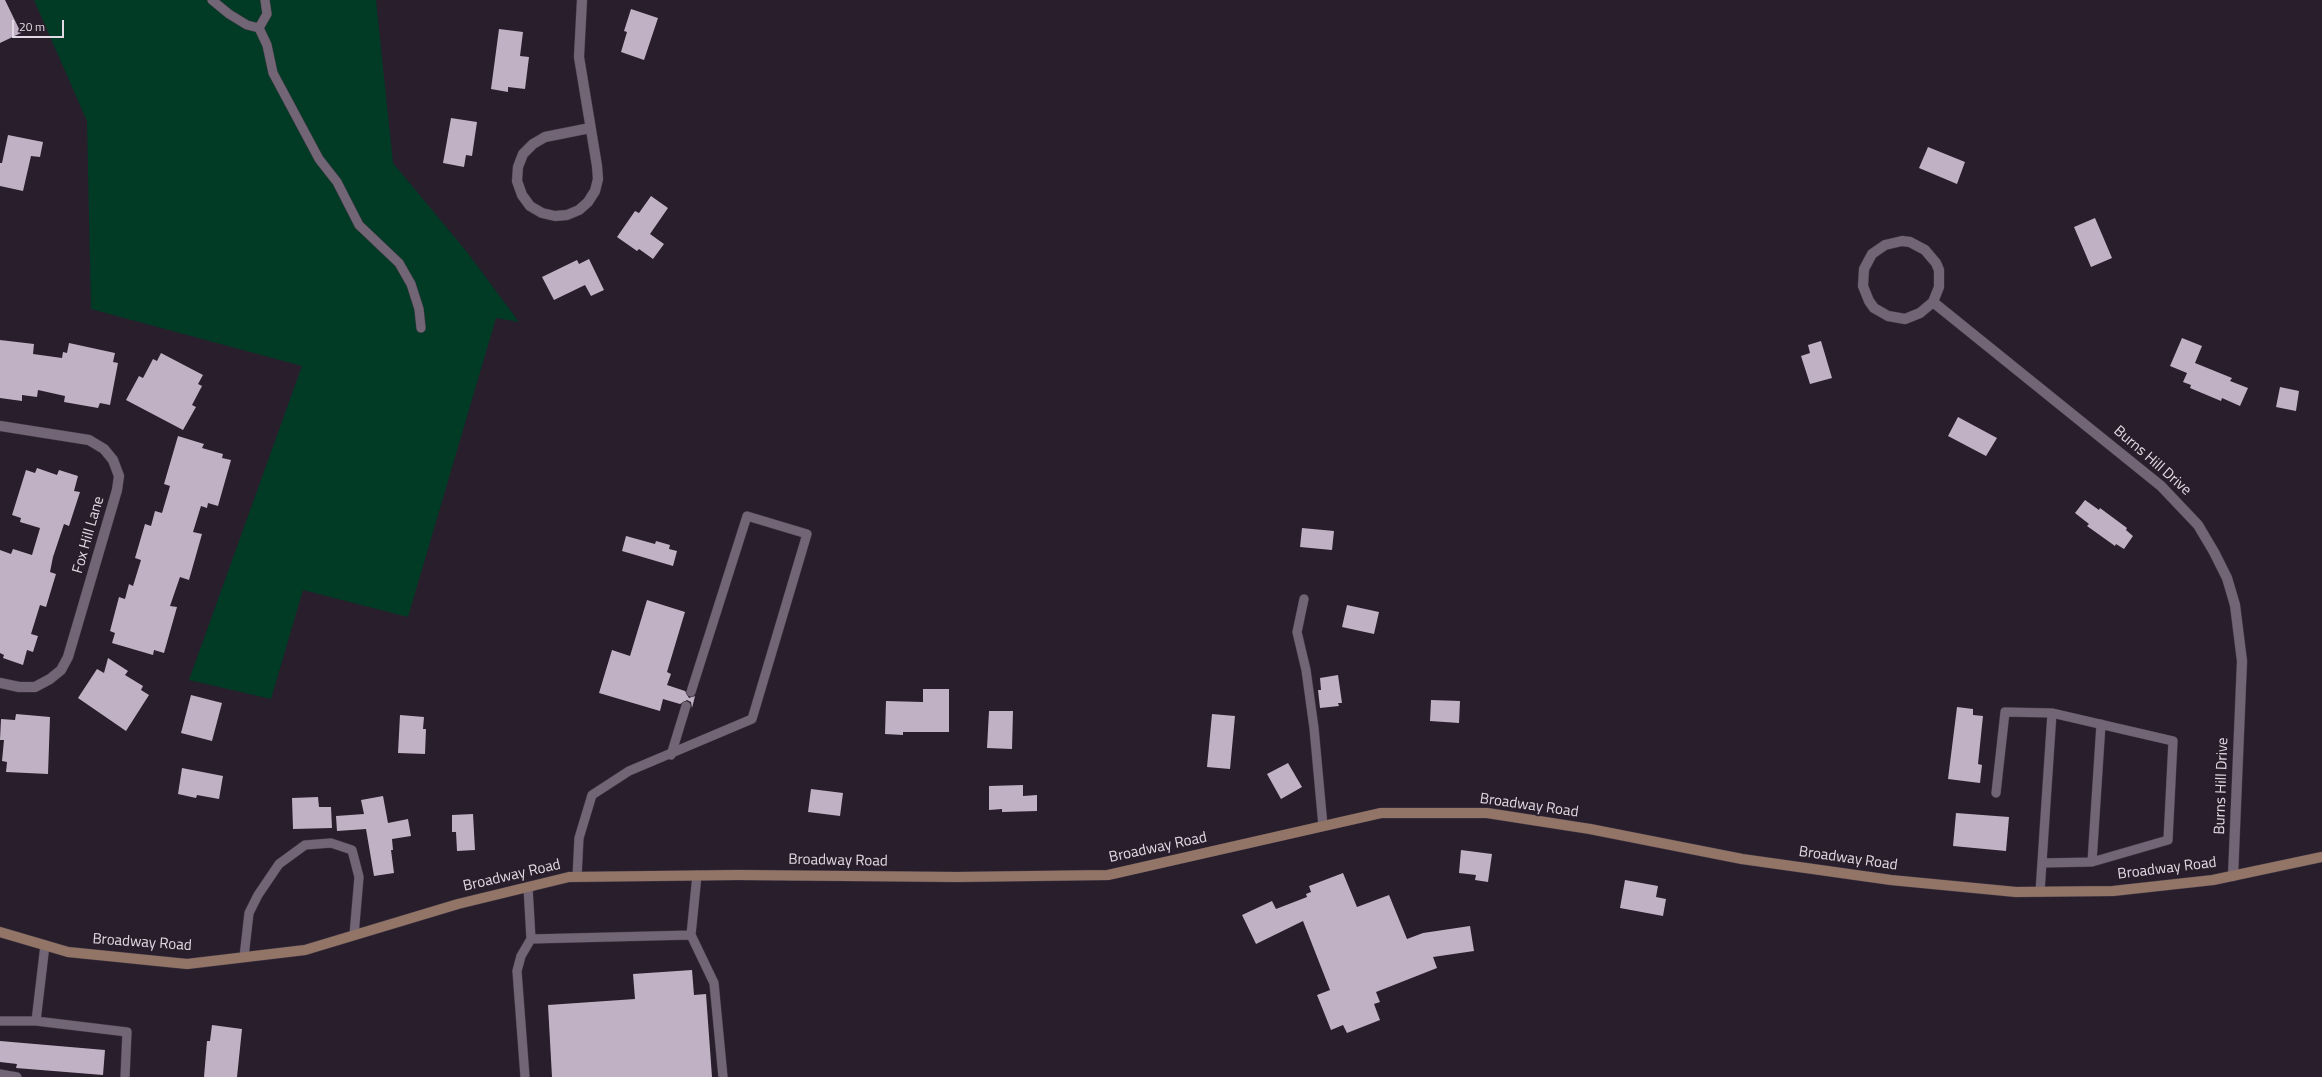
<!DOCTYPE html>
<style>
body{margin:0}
#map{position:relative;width:2322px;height:1077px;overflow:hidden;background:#291e2c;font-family:"Titillium Web",sans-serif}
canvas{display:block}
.scale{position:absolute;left:12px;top:20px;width:52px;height:18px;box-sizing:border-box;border:2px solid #e1dae4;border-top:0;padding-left:5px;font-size:12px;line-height:14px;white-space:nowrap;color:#e1dae4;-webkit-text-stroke:3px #291e2c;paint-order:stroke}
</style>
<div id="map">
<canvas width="2322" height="1077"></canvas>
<div class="scale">20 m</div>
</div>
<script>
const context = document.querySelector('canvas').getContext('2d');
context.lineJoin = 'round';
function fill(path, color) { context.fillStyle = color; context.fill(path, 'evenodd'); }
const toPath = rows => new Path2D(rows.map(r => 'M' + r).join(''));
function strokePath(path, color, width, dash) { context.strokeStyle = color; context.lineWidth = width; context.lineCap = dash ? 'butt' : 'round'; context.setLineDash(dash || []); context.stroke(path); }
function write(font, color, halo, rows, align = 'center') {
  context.font = font + ' "Titillium Web",sans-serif'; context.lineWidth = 4; context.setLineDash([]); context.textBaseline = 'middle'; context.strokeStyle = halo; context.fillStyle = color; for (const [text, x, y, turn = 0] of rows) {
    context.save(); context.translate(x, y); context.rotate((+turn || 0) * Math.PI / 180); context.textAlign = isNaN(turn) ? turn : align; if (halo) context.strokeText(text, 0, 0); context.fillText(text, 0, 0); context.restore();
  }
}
fill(toPath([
 [34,0,376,0,393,163,467,252,519,322,496,318,408,617,303,590,271,699,189,680,302,366,91,309,87,121]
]), '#013b26');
fill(toPath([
 [0,0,5,0,21,33,0,43],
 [631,9,658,18,644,60,621,52,627,32,624,31],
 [499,29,523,32,520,56,529,57,525,89,508,87,508,92,491,89],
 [451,118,477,122,472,156,466,155,464,167,443,163],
 [8,135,43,142,40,157,31,156,23,191,0,186,0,163,2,163],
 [1928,147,1965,162,1957,184,1919,168],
 [651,196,668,208,650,234,664,244,653,259,639,249,637,251,617,237,635,211,639,213],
 [2095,218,2112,258,2091,267,2074,227],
 [589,259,604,290,591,296,585,285,554,300,542,277,577,260,579,264],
 [2182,338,2202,346,2195,363,2232,378,2230,381,2248,388,2240,406,2222,398,2221,401,2190,388,2191,385,2183,382,2187,373,2170,366],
 [0,340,34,344,33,354,62,358,63,352,67,353,69,343,115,353,113,362,118,363,110,405,100,403,98,408,64,402,65,396,38,390,37,397,22,395,22,401,0,398],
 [1821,341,1832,378,1810,384,1801,356,1810,353,1808,345],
 [161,353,203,375,198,384,202,386,192,405,196,407,183,430,126,400,139,376,143,378,153,359,157,361],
 [2280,387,2299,391,2296,411,2276,407],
 [1958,417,1997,438,1986,456,1948,436],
 [178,436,204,444,202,448,223,454,222,458,231,460,218,506,208,503,207,508,201,506,193,532,202,534,189,580,180,577,170,606,177,607,164,653,154,650,153,655,112,643,115,633,110,631,119,597,125,599,129,584,133,586,141,560,135,558,145,524,151,526,155,511,162,513,170,486,164,484],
 [37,468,57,475,59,470,78,476,74,491,80,492,69,526,64,524,53,557,50,572,56,574,46,607,40,605,31,634,38,636,33,652,27,650,23,665,3,658,4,655,0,653,0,550,11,554,13,549,32,555,40,528,20,522,21,518,12,515,26,470,35,473],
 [2085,500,2099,510,2100,508,2127,528,2126,530,2133,536,2124,549,2116,544,2115,546,2087,526,2089,524,2075,513],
 [1302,528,1334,531,1332,550,1300,547],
 [626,536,655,544,656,541,670,545,669,549,677,551,673,566,622,551],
 [647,600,685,612,667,672,671,674,667,685,685,691,689,698,695,696,692,708,691,702,687,700,680,704,663,699,660,711,599,693,612,650,630,656],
 [1347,605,1379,612,1374,634,1342,627],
 [108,658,128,671,125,675,143,686,141,690,149,695,126,731,78,698,97,669,104,673],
 [1338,675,1342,703,1338,703,1339,706,1320,708,1318,690,1321,690,1320,678],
 [923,689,949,689,949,732,903,732,903,735,885,734,886,701,923,702],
 [191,695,222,703,212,741,181,733],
 [1431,700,1460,701,1459,723,1430,721],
 [1957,707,1973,709,1973,715,1983,716,1978,764,1982,765,1980,783,1948,779],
 [989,711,1013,711,1012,749,987,748],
 [16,714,50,717,48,774,6,772,7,762,2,761,4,740,0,740,1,719,15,720],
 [1212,714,1235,716,1230,769,1207,767],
 [400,715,424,717,423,729,426,729,425,754,398,753],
 [1288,763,1302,787,1281,799,1267,774],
 [182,768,223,776,219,799,197,795,196,798,178,794],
 [1023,785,1023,796,1037,795,1037,811,1002,812,1002,809,989,810,989,786],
 [811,789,843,793,840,816,808,812],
 [383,796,388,823,408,819,411,836,392,839,393,850,391,850,394,873,374,876,366,829,337,831,336,816,364,814,361,800],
 [318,797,319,807,331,807,332,828,293,829,292,798],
 [1956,813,2009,817,2006,851,1953,846],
 [473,814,475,850,457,851,456,832,452,832,452,815],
 [1461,850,1492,854,1488,882,1475,880,1476,875,1459,873],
 [1343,873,1357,907,1389,895,1407,939,1423,933,1470,926,1474,951,1433,957,1437,968,1376,992,1380,1002,1374,1004,1380,1020,1347,1033,1343,1025,1331,1030,1317,995,1330,990,1303,921,1256,944,1242,915,1272,901,1276,909,1307,897,1306,894,1311,892,1309,886],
 [1625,880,1658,886,1656,897,1666,899,1663,916,1620,908],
 [692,970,694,995,706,994,712,1077,552,1077,548,1005,635,999,633,974],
 [212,1025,242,1029,237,1077,204,1077,207,1041,210,1041],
 [0,1041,105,1050,103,1075,16,1068,17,1064,0,1062]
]), '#c0b2c4');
const service = toPath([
 [212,0,229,14,247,25,259,28,267,14,265,0],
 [259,28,267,45,273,73,319,159,337,182,359,225,399,263,411,284,419,309,421,328],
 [1304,599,1297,632,1306,670,1314,728,1323,826],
 [671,755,686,706],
 [1996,793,2005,712,2052,713,2040,892],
 [2092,862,2101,724],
 [2042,863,2092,862,2168,840,2173,741,2052,713],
 [577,877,579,838,592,795,629,771,752,719,807,534,747,516,691,692],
 [528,887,531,939,691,935,697,875],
 [691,935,714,983,723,1077],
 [244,957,249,913,258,895,279,864,305,845,331,843,352,850,359,877,354,935],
 [0,1021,36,1021,127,1032,125,1077],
 [36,1021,45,945],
 [0,1074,17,1077],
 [525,1077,517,971,521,956,531,939]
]);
const minor = toPath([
 [582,0,579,57,597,166,598,179,595,191,588,202,579,210,567,215,555,216,542,213,530,206,522,195,517,181,518,167,523,154,533,144,545,137,590,128],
 [1933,302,1939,287,1939,270,1936,263,1925,250,1910,242,1902,241,1885,245,1872,254,1864,269,1863,286,1869,301,1874,308,1888,316,1905,319,1920,313,1933,302,2161,486,2198,525,2214,552,2227,578,2235,605,2242,661,2233,876],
 [0,426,89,440,104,449,113,460,119,476,117,490,68,657,61,670,50,679,35,687,19,687,0,683]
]);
const secondary = toPath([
 [0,932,68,952,187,964,305,950,458,904,569,877,738,875,957,877,1108,875,1381,813,1487,813,1590,829,1742,859,1891,880,2016,892,2113,891,2213,880,2322,857]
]);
strokePath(service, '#443a46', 10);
strokePath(minor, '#443a46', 11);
strokePath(secondary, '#443a46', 11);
strokePath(service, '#726575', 9);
strokePath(minor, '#726575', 10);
strokePath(secondary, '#937567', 10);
write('15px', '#e1dae4', '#291e2c', [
 ["Burns Hill Drive",2152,461,41],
 ["Fox Hill Lane",89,535,-74],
 ["Burns Hill Drive",2222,786,-88],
 ["Broadway Road",1529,806,8],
 ["Broadway Road",1158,848,-12],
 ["Broadway Road",1848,859,8],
 ["Broadway Road",838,861,1],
 ["Broadway Road",2167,869,-7],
 ["Broadway Road",512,876,-13],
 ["Broadway Road",142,943,4]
]);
</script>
